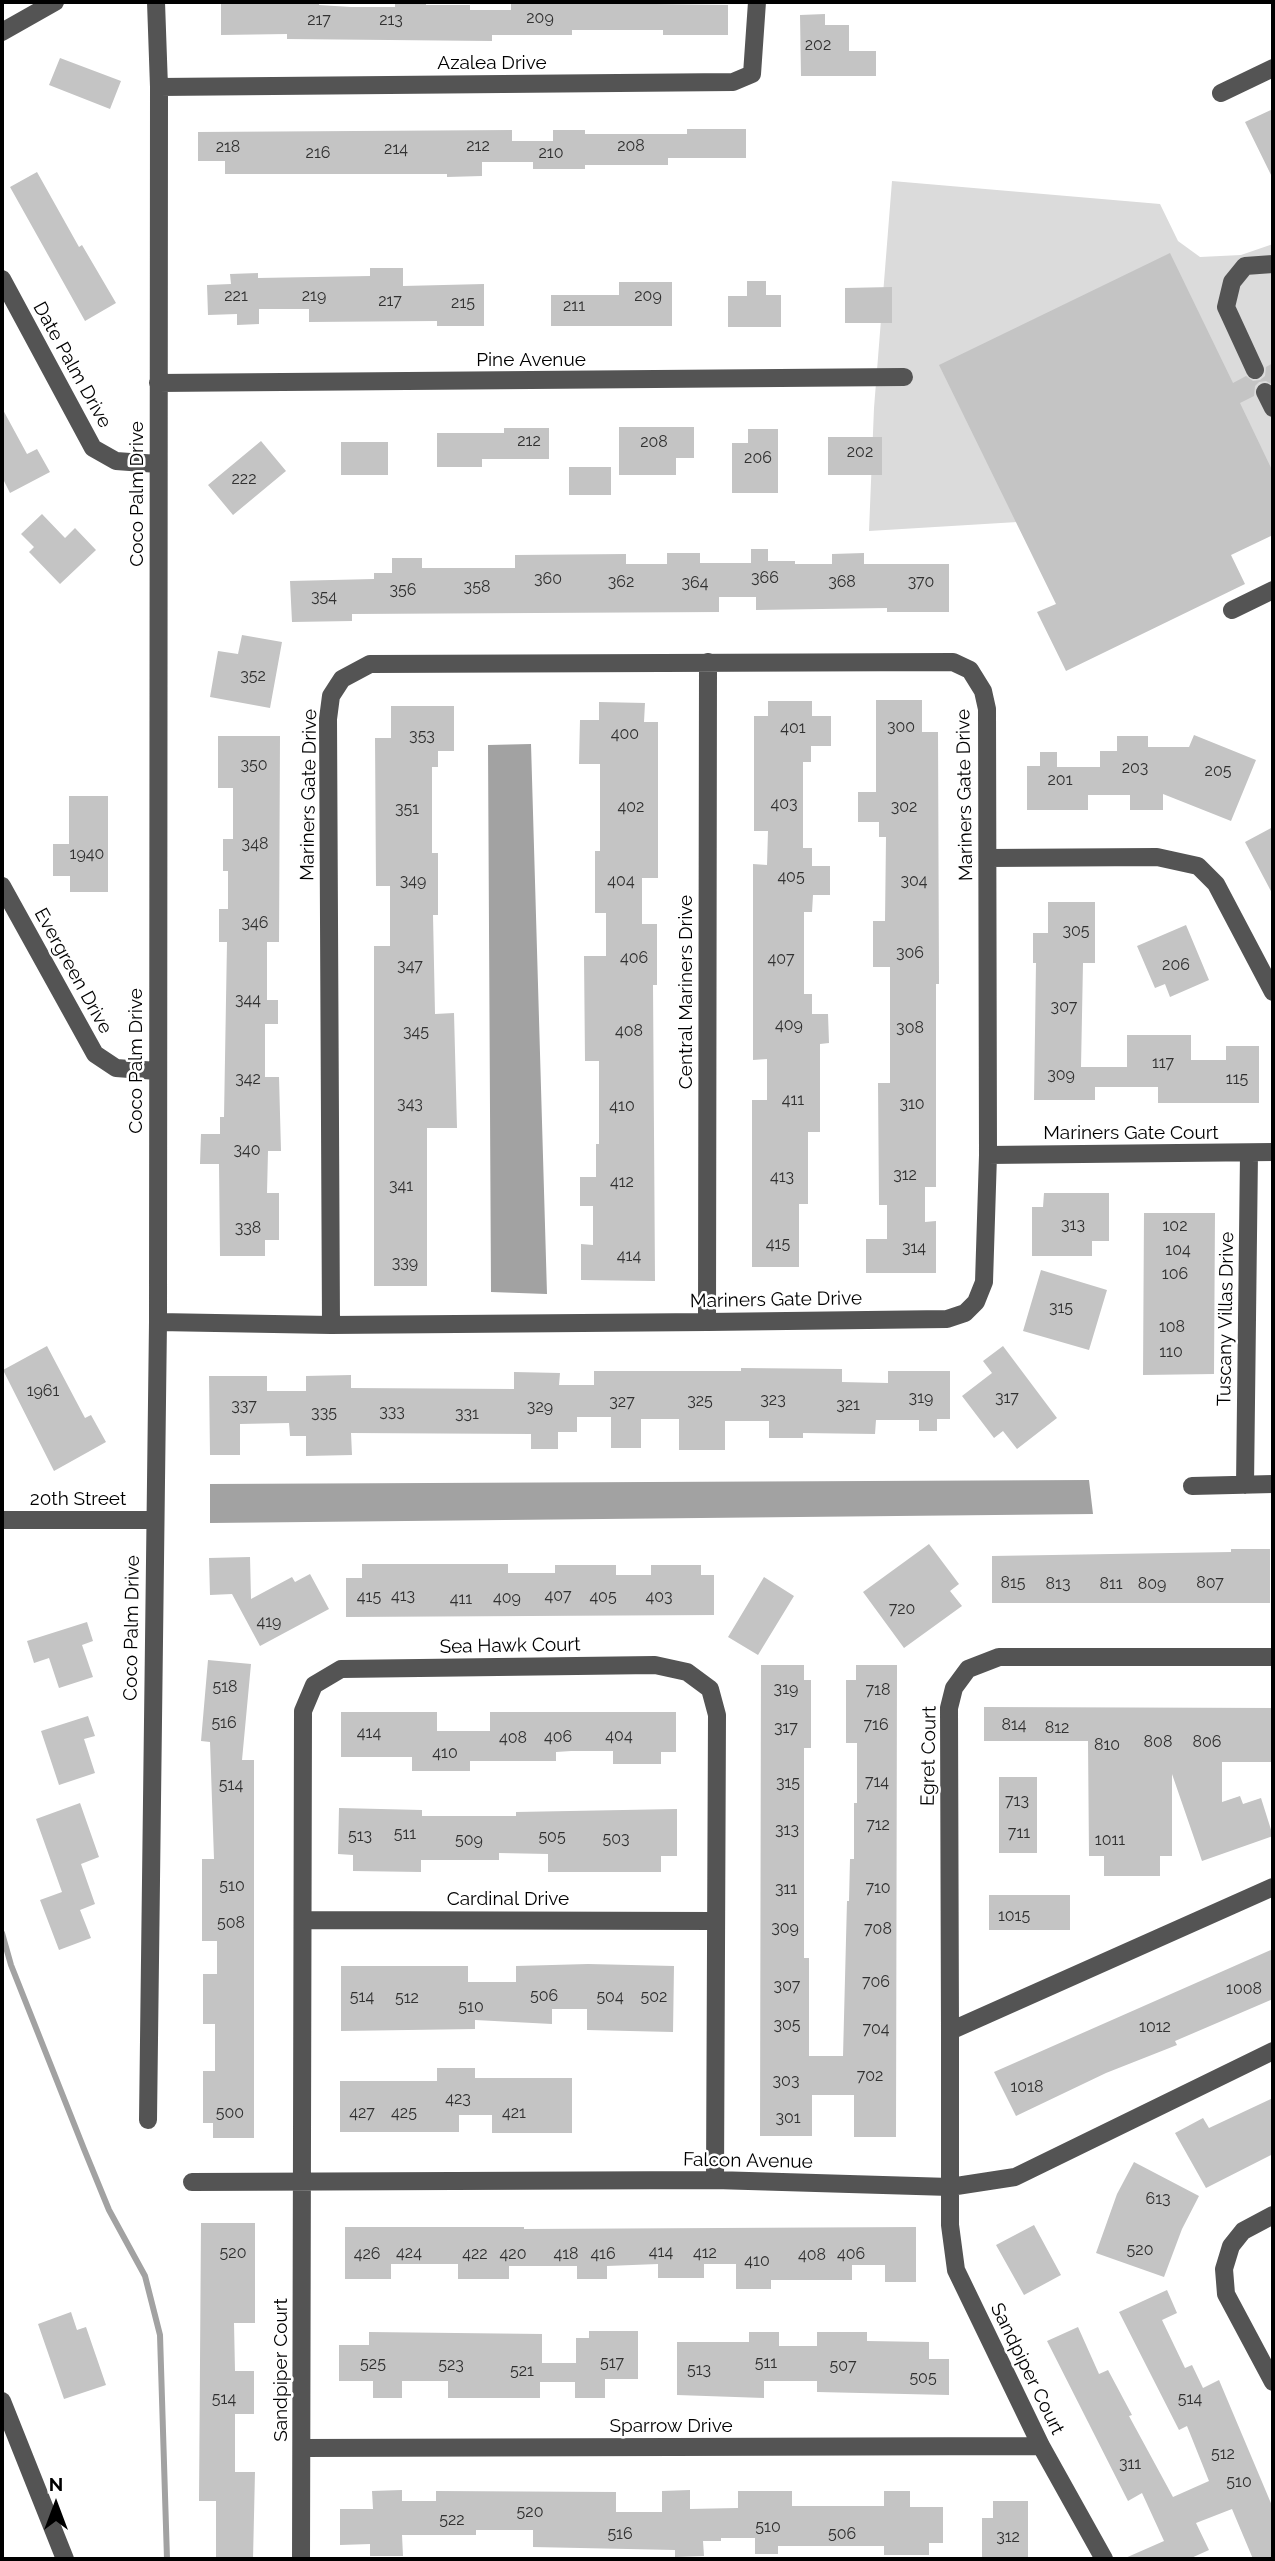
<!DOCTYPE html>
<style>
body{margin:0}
#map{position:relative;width:1275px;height:2561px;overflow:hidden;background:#fff;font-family:Raleway,sans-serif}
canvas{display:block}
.frame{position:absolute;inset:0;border:4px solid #000;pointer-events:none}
.north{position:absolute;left:21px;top:2470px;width:70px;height:70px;-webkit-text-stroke:5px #fff;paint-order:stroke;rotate:0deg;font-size:19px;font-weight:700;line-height:28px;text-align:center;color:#000}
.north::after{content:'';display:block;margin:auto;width:24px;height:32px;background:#000;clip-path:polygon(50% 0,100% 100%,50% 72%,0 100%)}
</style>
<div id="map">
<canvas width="1275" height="2561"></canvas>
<div class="frame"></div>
<div class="north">N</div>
</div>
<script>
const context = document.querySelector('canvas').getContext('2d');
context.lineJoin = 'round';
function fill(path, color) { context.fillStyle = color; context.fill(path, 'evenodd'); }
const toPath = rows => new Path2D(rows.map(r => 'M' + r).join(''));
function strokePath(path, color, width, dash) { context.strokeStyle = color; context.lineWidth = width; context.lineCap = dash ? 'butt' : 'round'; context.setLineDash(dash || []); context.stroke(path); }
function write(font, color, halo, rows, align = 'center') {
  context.font = font + ' Raleway,sans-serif'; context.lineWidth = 5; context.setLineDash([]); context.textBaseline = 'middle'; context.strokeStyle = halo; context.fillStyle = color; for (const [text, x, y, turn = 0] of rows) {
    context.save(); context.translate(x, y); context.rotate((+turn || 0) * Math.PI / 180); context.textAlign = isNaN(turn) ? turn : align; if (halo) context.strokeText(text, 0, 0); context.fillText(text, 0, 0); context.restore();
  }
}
fill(toPath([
 [892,181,1160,204,1178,241,1200,257,1241,255,1273,244,1273,519,1067,519,869,531,874,408]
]), '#dbdbdb');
fill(toPath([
 [531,744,547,1294,491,1292,488,745],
 [1089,1480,1093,1514,210,1523,210,1484]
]), '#a2a2a2');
strokePath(toPath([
 [2,1933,11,1965,84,2149,109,2210,145,2276,160,2335,167,2559]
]), '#a2a2a2', 6);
fill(toPath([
 [221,2,319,2,319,5,351,7,395,7,395,2,426,2,426,5,470,5,470,10,511,10,511,2,728,5,728,35,663,35,663,30,572,30,572,35,492,35,492,41,287,39,287,34,221,35],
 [825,14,825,25,849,25,849,51,876,51,876,76,801,76,800,15],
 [60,58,121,81,110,109,49,85],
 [1273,109,1273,179,1245,122],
 [687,129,746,129,746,158,668,158,668,165,585,165,585,169,533,169,533,162,482,162,482,176,447,177,447,174,225,174,225,161,198,161,198,132,512,130,512,141,553,141,553,130,585,130,585,134,687,134],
 [37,172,79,247,82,245,116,303,85,321,10,187],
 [1170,253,1233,383,1246,376,1253,381,1260,380,1265,376,1266,367,1273,363,1273,385,1266,381,1259,382,1255,386,1254,396,1240,403,1273,472,1273,535,1231,555,1245,584,1066,671,1037,612,1056,604,939,365],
 [370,268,403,268,403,286,484,284,484,326,437,326,437,321,309,322,309,309,259,309,259,324,237,325,237,314,208,315,207,285,231,284,230,274,258,273,258,278,370,276],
 [747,281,766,281,766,295,781,295,781,327,728,327,728,296,747,296],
 [619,282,672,282,672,326,551,326,551,295,619,295],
 [892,287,892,323,845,323,845,288],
 [2,408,27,454,37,449,50,472,10,493,2,477],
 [619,427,694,427,694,458,676,458,676,475,619,475],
 [504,428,549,428,549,459,482,459,482,467,437,467,437,433,504,433],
 [748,429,778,429,778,493,732,493,732,443,748,443],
 [828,437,882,437,882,475,828,475],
 [261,441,286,471,233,515,208,485],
 [341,442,388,442,388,475,341,475],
 [569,467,611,467,611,495,569,495],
 [42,514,65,538,75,528,96,550,60,584,29,552,34,547,21,534],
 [751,549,768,549,768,561,795,561,795,564,832,564,832,554,864,553,864,564,949,564,949,612,887,612,887,608,756,610,756,597,719,597,719,612,352,614,352,621,292,622,290,581,374,579,374,573,392,573,392,558,422,558,422,568,515,568,515,555,626,554,626,564,667,564,667,553,700,553,700,563,751,563],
 [242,635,282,642,270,708,210,697,218,651,238,654],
 [876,700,922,700,922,732,938,732,939,984,936,984,936,1187,925,1187,925,1222,936,1221,936,1273,866,1273,866,1239,887,1239,887,1205,879,1205,878,1083,890,1083,890,967,873,967,873,921,885,921,886,837,879,837,879,822,858,822,858,792,876,792],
 [768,701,812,701,812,716,831,716,831,746,811,746,811,762,803,762,803,848,812,848,812,866,830,866,830,895,813,895,812,912,804,912,804,994,812,994,812,1014,828,1014,829,1043,820,1044,820,1132,808,1132,808,1204,799,1204,799,1267,752,1267,752,1100,767,1100,767,1059,753,1060,753,864,767,865,768,831,754,831,754,716,768,716],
 [599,702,645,703,644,722,658,722,658,878,642,878,642,924,657,924,657,985,653,985,655,1281,581,1280,581,1244,593,1245,593,1206,580,1206,580,1177,596,1177,596,1144,599,1144,599,1061,585,1061,584,956,606,956,606,913,595,913,595,851,600,851,600,764,579,764,580,720,599,720],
 [391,706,454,706,454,751,438,751,438,767,432,767,432,853,438,853,438,915,433,915,435,1014,454,1013,457,1128,427,1128,427,1286,374,1286,374,946,390,946,390,886,376,886,375,738,391,738],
 [1194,735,1256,760,1231,821,1163,794,1163,810,1130,810,1130,795,1088,795,1088,810,1027,810,1027,766,1040,766,1040,752,1057,752,1057,767,1100,767,1100,751,1117,751,1117,736,1148,736,1148,747,1189,747],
 [218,736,280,736,279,942,267,942,267,1000,278,1000,278,1024,265,1024,265,1077,279,1077,281,1151,268,1151,267,1193,279,1193,279,1240,265,1240,265,1256,220,1256,219,1164,200,1164,201,1134,220,1134,220,1117,224,1117,227,942,219,942,219,909,228,909,228,871,223,871,223,839,233,839,233,788,218,788],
 [69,796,108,796,108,892,70,892,70,876,53,876,53,844,69,844],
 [1273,827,1273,895,1245,842],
 [1048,902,1095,902,1095,963,1083,963,1081,1067,1127,1067,1127,1035,1191,1035,1191,1060,1226,1060,1226,1046,1259,1046,1259,1103,1158,1103,1158,1087,1095,1087,1095,1100,1034,1100,1036,963,1033,963,1033,933,1048,933],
 [1186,925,1209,980,1170,997,1165,984,1155,988,1137,946],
 [1044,1193,1109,1193,1109,1241,1092,1241,1092,1256,1032,1256,1032,1207,1043,1207],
 [1144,1213,1215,1213,1214,1374,1143,1375],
 [1041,1270,1107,1290,1089,1350,1023,1331],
 [47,1346,85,1418,91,1415,106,1442,54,1471,3,1370],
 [1003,1346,1057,1418,1017,1449,1003,1431,994,1438,962,1396,992,1373,983,1361],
 [741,1368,842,1369,842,1382,888,1383,888,1371,950,1371,950,1419,937,1419,937,1431,919,1431,919,1420,876,1420,875,1434,803,1433,803,1438,769,1438,769,1421,725,1421,725,1450,679,1450,679,1419,641,1419,641,1448,611,1448,611,1417,577,1417,577,1432,558,1432,558,1449,531,1449,531,1434,351,1433,352,1455,306,1456,306,1436,290,1436,289,1423,240,1424,240,1455,210,1455,209,1376,267,1376,267,1391,306,1391,306,1376,351,1375,351,1388,514,1389,514,1372,560,1373,559,1385,594,1385,594,1371,741,1371],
 [929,1544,959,1584,950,1591,962,1606,904,1648,863,1592],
 [1231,1549,1270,1549,1270,1603,992,1603,992,1556,1231,1552],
 [250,1557,251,1599,292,1577,295,1582,310,1574,329,1609,260,1646,232,1594,210,1595,209,1558],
 [362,1564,508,1564,508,1573,555,1573,555,1565,616,1565,616,1575,651,1575,651,1565,701,1565,701,1575,714,1575,714,1615,346,1617,346,1578,362,1578],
 [764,1577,794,1596,758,1655,728,1637],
 [87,1622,93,1641,82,1645,93,1677,59,1688,49,1658,34,1663,27,1641],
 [208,1660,251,1664,242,1760,254,1760,254,2138,213,2138,213,2123,203,2123,203,2071,215,2071,215,2024,203,2024,203,1974,217,1974,217,1941,202,1941,202,1859,214,1859,210,1742,201,1741],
 [761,1665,804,1665,804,1680,811,1680,811,1748,804,1748,804,1958,809,1958,809,2056,843,2056,847,1901,849,1901,850,1859,854,1859,854,1803,857,1803,857,1743,846,1743,846,1680,856,1680,856,1665,897,1665,896,2137,854,2137,854,2095,812,2095,812,2136,760,2136],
 [984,1707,1273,1708,1273,1762,1222,1762,1222,1802,1240,1796,1243,1804,1261,1798,1273,1836,1202,1861,1172,1774,1172,1856,1160,1856,1160,1876,1104,1876,1104,1856,1089,1856,1088,1741,984,1741],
 [341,1712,437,1712,437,1731,490,1731,490,1712,676,1712,676,1752,661,1752,661,1764,613,1764,613,1751,571,1751,556,1752,556,1761,470,1761,470,1771,412,1771,412,1757,341,1757],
 [88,1716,95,1736,84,1739,95,1773,59,1785,41,1731],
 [999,1777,1037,1777,1037,1853,999,1853],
 [80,1803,99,1857,81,1864,95,1904,80,1910,91,1938,59,1950,40,1900,62,1892,36,1819],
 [339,1808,422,1810,422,1816,516,1816,516,1812,677,1809,677,1856,661,1856,661,1872,548,1872,548,1854,499,1853,499,1860,421,1860,421,1872,353,1871,353,1855,338,1854],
 [989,1895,1070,1895,1070,1930,989,1930],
 [1273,1949,1273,1999,1175,2041,1177,2045,1106,2073,1016,2116,994,2072],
 [588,1964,674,1966,673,2032,587,2030,587,2009,552,2009,552,2024,475,2020,475,2029,341,2031,341,1966,468,1966,468,1982,516,1982,516,1966],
 [437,2068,475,2068,475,2078,572,2078,572,2133,492,2133,492,2115,459,2115,459,2132,340,2132,340,2081,437,2081],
 [1273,2098,1273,2154,1206,2188,1175,2133,1203,2118,1209,2128],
 [1134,2162,1199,2196,1182,2229,1164,2277,1096,2253,1117,2194],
 [201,2223,255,2223,255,2323,234,2323,235,2371,254,2371,254,2414,235,2414,235,2472,255,2472,253,2559,216,2559,216,2501,199,2501],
 [1034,2225,1061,2275,1024,2295,996,2245],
 [345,2227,524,2227,524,2229,916,2227,916,2282,885,2282,885,2265,852,2265,852,2280,771,2280,771,2289,736,2289,736,2264,704,2264,704,2278,658,2278,658,2264,607,2266,607,2279,577,2279,577,2266,509,2266,509,2279,458,2279,458,2264,391,2264,391,2279,345,2279],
 [1167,2290,1177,2313,1162,2320,1185,2368,1192,2365,1203,2388,1219,2380,1273,2508,1273,2559,1253,2559,1232,2509,1196,2523,1209,2550,1189,2559,1123,2559,1164,2541,1142,2493,1128,2501,1047,2341,1078,2327,1099,2374,1108,2370,1132,2415,1129,2416,1173,2497,1209,2481,1187,2426,1179,2430,1119,2312],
 [71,2312,77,2330,86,2327,106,2385,64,2399,38,2324],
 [589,2331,638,2331,638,2379,605,2379,605,2398,575,2398,575,2382,540,2382,540,2398,448,2398,448,2381,402,2381,402,2398,373,2398,373,2381,339,2381,339,2345,369,2345,369,2332,542,2334,542,2363,576,2363,576,2338,589,2338],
 [749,2332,779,2332,779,2346,817,2346,817,2332,867,2332,867,2341,929,2342,929,2359,949,2359,949,2395,817,2392,817,2381,764,2381,764,2398,677,2395,677,2342,749,2342],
 [402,2490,402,2501,436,2501,436,2491,616,2492,616,2512,662,2512,662,2491,690,2490,690,2509,738,2508,738,2491,792,2491,792,2506,884,2506,884,2491,910,2491,910,2507,943,2507,943,2543,929,2543,929,2555,884,2555,884,2546,778,2546,778,2554,755,2554,755,2538,721,2538,721,2541,703,2541,704,2556,675,2557,675,2550,533,2547,533,2530,476,2530,476,2535,402,2535,403,2556,370,2556,370,2544,340,2545,340,2509,373,2509,372,2491],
 [993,2501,1028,2501,1028,2559,982,2559,982,2518,993,2518]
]), '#c4c4c4');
strokePath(toPath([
 [2,32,55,2],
 [159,87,733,82,752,74,757,2],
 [1221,93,1273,68],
 [2,279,93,448,116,461,158,464],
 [1255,370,1226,307,1232,282,1245,266,1273,264],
 [158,383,904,377],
 [1265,392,1273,408],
 [1232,610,1273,590],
 [988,858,1157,857,1198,866,1216,884,1273,992],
 [2,886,95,1054,116,1068,157,1071],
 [988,1155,1273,1152],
 [158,1322,331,1325,707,1322,947,1319,965,1313,976,1302,984,1282,988,1155,987,709,983,691,970,670,953,662,370,664,342,679,331,696,328,719,331,1325],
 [707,1322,708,662],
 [1245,1485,1249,1153],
 [1192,1486,1273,1484],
 [2,1520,154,1520],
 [1273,1657,999,1657,968,1669,954,1688,949,1708,950,2031,1273,1887],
 [303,1920,714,1921],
 [950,2031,950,2225,956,2270,1041,2446,1104,2559],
 [148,2120,158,1322,159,87,156,2],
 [192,2182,715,2180,950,2187,1015,2177,1273,2051],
 [1273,2215,1243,2231,1231,2246,1224,2269,1226,2294,1273,2382],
 [2,2401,65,2559],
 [302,2448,1041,2446],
 [301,2559,303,1711,314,1685,341,1669,655,1665,687,1672,710,1689,717,1715,715,2180]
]), '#545454', 18);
write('16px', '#313131', null, [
 ["209",540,18],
 ["217",319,20],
 ["213",391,20],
 ["202",818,45],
 ["212",478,146],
 ["208",631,146],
 ["218",228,147],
 ["214",396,149],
 ["216",318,153],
 ["210",551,153],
 ["221",236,296],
 ["219",314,296],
 ["209",648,296],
 ["217",390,301],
 ["215",463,303],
 ["211",574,306],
 ["212",529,441],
 ["208",654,442],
 ["202",860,452],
 ["206",758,458],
 ["222",244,479],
 ["366",765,578],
 ["360",548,579],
 ["362",621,582],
 ["368",842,582],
 ["370",921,582],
 ["364",695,583],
 ["358",477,587],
 ["356",403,590],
 ["354",324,597],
 ["352",253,676],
 ["300",901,727],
 ["401",793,728],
 ["400",625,734],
 ["353",422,736],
 ["350",254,765],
 ["203",1135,768],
 ["205",1218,771],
 ["201",1060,780],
 ["403",784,804],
 ["402",631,807],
 ["302",904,807],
 ["351",407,809],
 ["348",255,844],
 ["1940",87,854],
 ["405",791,877],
 ["349",413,881],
 ["404",621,881],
 ["304",914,881],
 ["346",255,923],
 ["305",1076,931],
 ["306",910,953],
 ["406",634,958],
 ["407",781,959],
 ["206",1176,965],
 ["347",410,966],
 ["344",248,1000],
 ["307",1064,1007],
 ["409",789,1025],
 ["308",910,1028],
 ["408",629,1031],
 ["345",416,1032],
 ["117",1163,1063],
 ["309",1061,1075],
 ["342",248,1079],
 ["115",1237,1079],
 ["411",793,1100],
 ["343",410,1104],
 ["310",912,1104],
 ["410",622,1106],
 ["340",247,1150],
 ["312",905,1175],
 ["413",782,1177],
 ["412",622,1182],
 ["341",401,1186],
 ["313",1073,1225],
 ["102",1175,1226],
 ["338",248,1228],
 ["415",778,1244],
 ["314",914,1248],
 ["104",1178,1250],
 ["414",629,1256],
 ["339",405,1263],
 ["106",1175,1274],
 ["315",1061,1308],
 ["108",1172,1327],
 ["110",1171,1352],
 ["1961",43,1391],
 ["319",921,1398],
 ["317",1007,1398],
 ["323",773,1400],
 ["325",700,1401],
 ["327",622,1402],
 ["321",848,1405],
 ["337",244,1406],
 ["329",540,1407],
 ["333",392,1412],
 ["335",324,1413],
 ["331",467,1414],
 ["815",1013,1583],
 ["807",1210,1583],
 ["813",1058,1584],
 ["811",1111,1584],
 ["809",1152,1584],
 ["413",403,1596],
 ["407",558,1596],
 ["415",369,1597],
 ["405",603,1597],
 ["403",659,1597],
 ["409",507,1598],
 ["411",461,1599],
 ["720",902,1609],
 ["419",269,1622],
 ["518",225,1687],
 ["319",786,1689],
 ["718",878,1690],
 ["516",224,1723],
 ["716",876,1725],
 ["814",1014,1725],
 ["317",786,1728],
 ["812",1057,1728],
 ["414",369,1733],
 ["404",619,1736],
 ["406",558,1737],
 ["408",513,1738],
 ["808",1158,1742],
 ["806",1207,1742],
 ["810",1107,1745],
 ["410",445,1753],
 ["714",877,1782],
 ["315",788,1783],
 ["514",231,1785],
 ["713",1017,1801],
 ["712",878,1825],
 ["313",787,1830],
 ["711",1019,1833],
 ["511",405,1834],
 ["513",360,1836],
 ["505",552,1837],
 ["503",616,1839],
 ["509",469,1840],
 ["1011",1110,1840],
 ["510",232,1886],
 ["710",878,1888],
 ["311",786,1889],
 ["1015",1014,1916],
 ["508",231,1923],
 ["309",785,1928],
 ["708",878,1929],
 ["706",876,1982],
 ["307",787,1986],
 ["1008",1244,1989],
 ["506",544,1996],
 ["514",362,1997],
 ["504",610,1997],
 ["502",654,1997],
 ["512",407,1998],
 ["510",471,2007],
 ["305",787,2025],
 ["1012",1155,2027],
 ["704",876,2029],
 ["702",870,2076],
 ["303",786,2081],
 ["1018",1027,2087],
 ["423",458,2099],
 ["500",230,2113],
 ["427",362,2113],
 ["425",404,2113],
 ["421",514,2113],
 ["301",788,2118],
 ["613",1158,2199],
 ["520",1140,2250],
 ["414",661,2252],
 ["520",233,2253],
 ["424",409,2253],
 ["412",705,2253],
 ["426",367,2254],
 ["422",475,2254],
 ["420",513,2254],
 ["418",566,2254],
 ["416",603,2254],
 ["406",851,2254],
 ["408",812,2255],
 ["410",757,2261],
 ["517",612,2363],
 ["511",766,2363],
 ["525",373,2364],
 ["523",451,2365],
 ["507",843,2366],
 ["513",699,2370],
 ["521",522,2371],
 ["505",923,2378],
 ["514",224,2399],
 ["514",1190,2399],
 ["512",1223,2454],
 ["311",1130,2464],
 ["510",1239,2482],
 ["520",530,2512],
 ["522",452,2520],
 ["510",768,2527],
 ["516",620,2534],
 ["506",842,2534],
 ["312",1008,2537]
]);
write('19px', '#000', '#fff', [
 ["Azalea Drive",492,63],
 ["Pine Avenue",531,360],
 ["Date Palm Drive",72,365,61],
 ["Coco Palm Drive",137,494,-90],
 ["Mariners Gate Drive",309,795,-89],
 ["Mariners Gate Drive",965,795,-91],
 ["Evergreen Drive",73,971,61],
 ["Central Mariners Drive",686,992,-90],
 ["Coco Palm Drive",136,1061,-90],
 ["Mariners Gate Court",1131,1133],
 ["Mariners Gate Drive",776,1300,-1],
 ["Tuscany Villas Drive",1226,1319,-89],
 ["20th Street",78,1499],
 ["Coco Palm Drive",132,1628,-89],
 ["Sea Hawk Court",510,1646,-1],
 ["Egret Court",929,1756,-89],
 ["Cardinal Drive",508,1899],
 ["Falcon Avenue",748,2161,1],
 ["Sandpiper Court",1027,2369,64],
 ["Sandpiper Court",281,2370,-90],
 ["Sparrow Drive",671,2426]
]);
</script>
